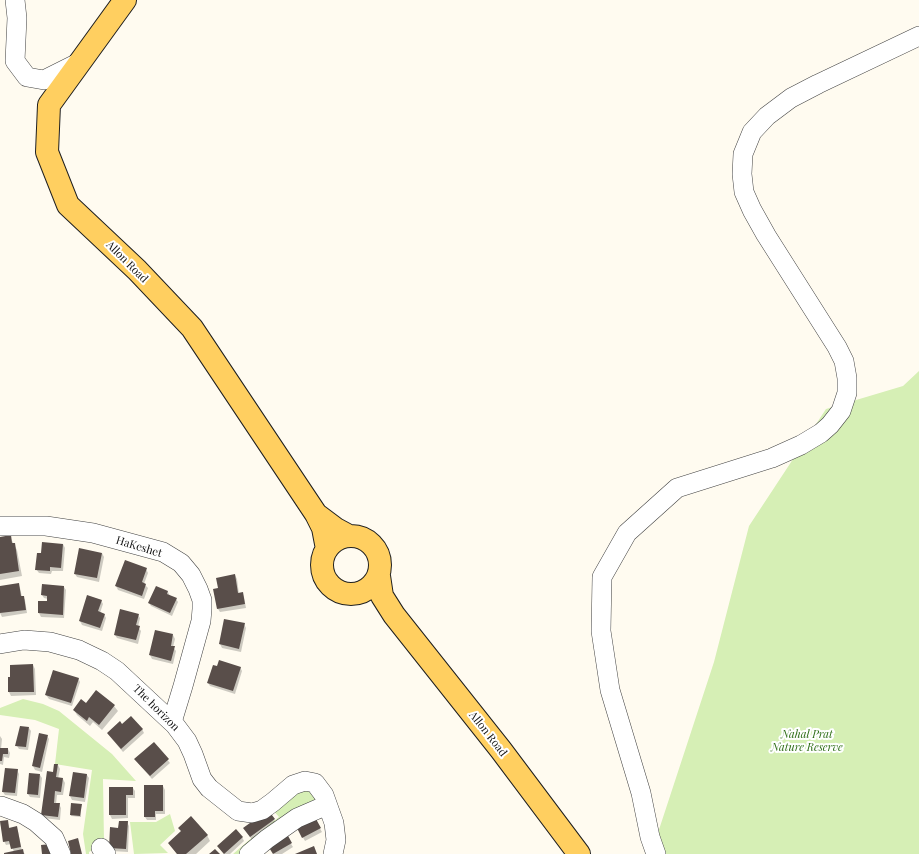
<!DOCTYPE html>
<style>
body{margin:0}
canvas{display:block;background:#fffbf0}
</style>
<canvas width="919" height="854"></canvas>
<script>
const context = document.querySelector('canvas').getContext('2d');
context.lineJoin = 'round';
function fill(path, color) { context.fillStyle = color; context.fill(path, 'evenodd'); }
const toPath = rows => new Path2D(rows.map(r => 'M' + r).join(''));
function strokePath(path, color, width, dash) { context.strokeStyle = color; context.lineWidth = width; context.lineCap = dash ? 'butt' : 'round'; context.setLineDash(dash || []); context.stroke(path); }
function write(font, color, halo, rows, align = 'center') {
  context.font = font + ' "Playfair Display",serif'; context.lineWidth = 4; context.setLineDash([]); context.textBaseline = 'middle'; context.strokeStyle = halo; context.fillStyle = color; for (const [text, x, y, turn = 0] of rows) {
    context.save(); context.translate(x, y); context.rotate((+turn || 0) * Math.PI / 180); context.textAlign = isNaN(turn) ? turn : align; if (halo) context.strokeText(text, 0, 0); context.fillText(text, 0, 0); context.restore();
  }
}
fill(toPath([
 [919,371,919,854,651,854,714,662,749,526,826,409,903,386],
 [23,699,43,704,59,711,112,754,136,781,103,779,104,842,89,852,89,854,86,854,83,834,92,770,55,764,59,729,35,720,0,715,0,708],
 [303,788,317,793,316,802,242,854,233,854,248,841,279,817,272,809],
 [170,814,175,831,160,845,168,853,134,854,130,822,156,822]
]), '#d6efb5');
fill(toPath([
 [10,537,17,550,22,576,0,580,0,538],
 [63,544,65,548,63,571,52,571,51,574,39,573,36,569,42,554],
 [102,553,104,557,99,582,77,577,75,574],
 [146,569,148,573,144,584,148,588,144,599,118,590,116,586],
 [235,575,237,579,239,594,242,593,244,597,246,608,220,612,218,609,219,589],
 [18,584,20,588,22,597,23,597,25,600,27,613,2,617,0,613,0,587],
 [64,587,66,590,64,618,41,617,39,613,48,602,48,599,44,598,42,595],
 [168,592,170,596,176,599,178,602,172,616,151,606,149,603],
 [101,600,103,604,100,613,104,614,106,618,102,631,82,625,80,621],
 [138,615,140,618,138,627,141,631,138,644,117,638,115,635],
 [244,624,246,628,241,652,222,648,220,644],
 [173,635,175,639,173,647,176,651,173,664,152,659,150,655],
 [33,665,35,669,36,695,11,696,9,692],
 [240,667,242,671,235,694,210,686,208,683],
 [78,678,80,682,72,706,49,699,46,695],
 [86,704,114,706,118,711,102,730,93,722,90,726,77,715,74,710],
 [122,726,142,729,144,733,123,752,108,734],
 [29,728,31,731,28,750,19,749,17,746],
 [40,734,47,736,49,739,42,772,35,770,33,766],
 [0,736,2,739,1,749,8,749,10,753,9,758,4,757,3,765,0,764],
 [154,743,170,763,152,779,138,763],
 [58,765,60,769,58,779,63,779,65,783,63,795,57,795,56,804,59,804,61,808,60,820,44,818,42,815,54,773],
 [17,770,19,774,17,796,5,795,3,792],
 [74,773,87,775,89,778,85,802,72,800,70,796],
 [40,775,42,778,40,798,30,797,28,794],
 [163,786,165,790,165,814,156,814,156,820,147,820,145,817],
 [110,788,133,788,135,791,135,798,128,798,128,818,112,819,110,815],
 [81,805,81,817,71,816,71,815],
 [274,820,276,823,252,840,247,832],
 [315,820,322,832,305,841,298,829],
 [7,821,10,829,16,827,18,831,22,851,25,854,8,854,14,852,11,844,6,845,4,841,0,822],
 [127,822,129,826,128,852,112,851],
 [182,832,207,835,210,841,196,854,177,854,169,843],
 [286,836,293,847,282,854,274,854,269,846],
 [242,837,244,841,230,854,224,854,218,846]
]), '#0003');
fill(toPath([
 [11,535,12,543,15,543,19,571,0,574,0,537],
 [42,542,63,544,61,568,50,567,50,571,35,570,37,553,41,553],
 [79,548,102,553,97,578,74,574],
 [125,560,147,568,142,582,146,584,142,596,115,586],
 [235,574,238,593,243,592,245,604,217,609,213,589,218,588,216,578],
 [19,583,21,596,24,596,26,610,0,613,0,586],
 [42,584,64,586,63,615,38,613,38,601,47,601,47,596,41,595],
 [156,586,168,591,167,594,177,598,170,613,148,603],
 [87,595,102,600,98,611,105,614,100,628,79,621],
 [120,609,139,614,136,625,140,626,136,640,114,635],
 [224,619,245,623,239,649,219,644],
 [155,630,173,634,171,646,175,646,171,661,149,655],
 [219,660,241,667,233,691,207,683,213,665,217,666],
 [33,664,34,692,8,692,8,677,10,677,10,665],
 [53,670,79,678,71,703,45,695],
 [96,690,115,705,99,725,89,717,87,721,73,710,81,699,86,703],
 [131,716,143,729,121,749,107,733,120,721,122,724],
 [20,726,29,727,26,747,15,746],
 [39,733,48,735,40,768,32,766],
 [154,742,169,759,150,776,134,759],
 [0,748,8,748,8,754,3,754,2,761,0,761],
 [54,764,58,764,56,777,63,778,61,792,55,791,54,803,60,803,58,817,41,815,47,771,53,772],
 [5,768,18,769,15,793,2,792],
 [73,772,87,774,84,798,69,796],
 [29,773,40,774,38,795,27,794],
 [144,785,163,785,163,811,155,811,155,817,144,817],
 [109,787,133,787,133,795,126,795,126,815,109,815],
 [71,803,82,804,80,816,70,815],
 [268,810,275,819,250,837,243,828],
 [191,816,208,835,186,854,177,854,168,843,181,831,178,828],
 [316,819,321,828,302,838,297,828],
 [8,820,9,828,17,826,21,847,11,849,9,841,3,842,0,821],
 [119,821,128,821,126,849,109,848,110,827,118,828],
 [236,829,243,837,224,854,217,846],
 [287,834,292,843,273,854,268,846],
 [78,838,82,854,71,854,68,841],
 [51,844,52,854,42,854,41,845],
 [314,846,317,854,295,854],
 [23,849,24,854,4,854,4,853],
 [215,849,220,854,209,854]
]), '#594e4a');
const minor = toPath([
 [15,0,17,18,15,61,27,77,44,80,80,62],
 [0,526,46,526,93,533,163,552,181,563,191,575,198,589,202,600,202,609,201,621,183,686,172,722],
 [0,644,24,640,50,642,79,650,102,661,117,671,175,725,187,741,193,754,202,779,209,788,238,811,252,813,262,810,273,802,293,785,305,781,315,783,324,795,334,823,336,840,333,854],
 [1,806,23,814,36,822,54,838,61,854],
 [101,848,106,854],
 [249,854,267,839,297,818,327,805],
 [656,854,650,837,641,793,610,690,601,631,602,577,627,533,677,488,772,458,801,445,821,433,830,425,841,411,847,393,847,378,844,361,837,347,766,235,752,210,744,192,742,174,743,154,752,132,767,116,791,98,818,84,919,36]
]);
const major = toPath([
 [125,0,49,105,47,152,68,205,137,270,192,328,316,514],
 '322 565a29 29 0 1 1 58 0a29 29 0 1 1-58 0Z',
 [327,549,323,528,316,514,336,529,349,536],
 [379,576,382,596,394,615,501,750,579,854]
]);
strokePath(minor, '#424242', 20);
strokePath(major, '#202020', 24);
strokePath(minor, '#fff', 19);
strokePath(major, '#ffcf60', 22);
write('11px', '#0f0f0f', '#fff', [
 ["Allon Road",127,262,45],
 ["HaKeshet",139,547,17],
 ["The horizon",156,708,45],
 ["Allon Road",488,734,52]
]);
write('italic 11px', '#2e6e17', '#fff', [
 ["Nahal Prat",807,735],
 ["Nature Reserve",807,748]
]);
</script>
